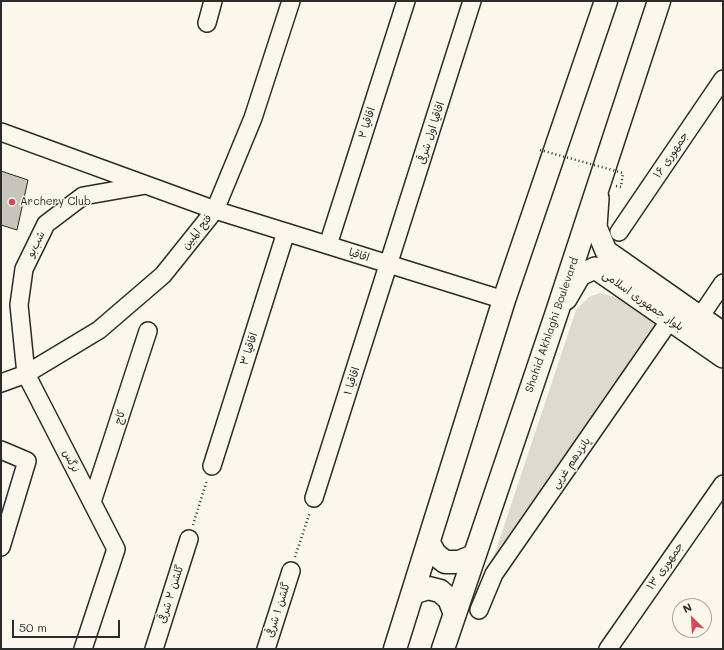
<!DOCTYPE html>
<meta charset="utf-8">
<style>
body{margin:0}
#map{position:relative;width:724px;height:650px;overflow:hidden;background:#fbf7ec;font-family:Mali,sans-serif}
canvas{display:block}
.frame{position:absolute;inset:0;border:2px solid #2b2b2b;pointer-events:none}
.north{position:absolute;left:672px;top:598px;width:40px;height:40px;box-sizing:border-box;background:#fbf7ec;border:1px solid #a8a59f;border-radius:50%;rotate:335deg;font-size:11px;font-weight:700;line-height:16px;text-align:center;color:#2b2b2b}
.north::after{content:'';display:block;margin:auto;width:14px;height:18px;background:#d1495b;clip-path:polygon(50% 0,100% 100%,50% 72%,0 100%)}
.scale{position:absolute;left:12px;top:620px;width:108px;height:18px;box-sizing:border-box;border:2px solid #2b2b2b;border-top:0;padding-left:5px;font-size:12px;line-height:14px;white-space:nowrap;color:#2b2b2b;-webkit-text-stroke:3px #fbf7ec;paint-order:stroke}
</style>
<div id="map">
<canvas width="724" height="650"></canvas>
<div class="frame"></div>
<div class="north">N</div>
<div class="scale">50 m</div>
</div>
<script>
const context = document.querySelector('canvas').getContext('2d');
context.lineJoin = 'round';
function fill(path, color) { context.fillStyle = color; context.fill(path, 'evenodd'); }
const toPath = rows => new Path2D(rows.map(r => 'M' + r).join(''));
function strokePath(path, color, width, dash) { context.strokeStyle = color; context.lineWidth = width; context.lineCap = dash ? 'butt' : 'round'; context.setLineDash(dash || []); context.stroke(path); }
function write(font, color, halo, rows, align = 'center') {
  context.font = font + ' Mali,"Playpen Sans Arabic",sans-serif'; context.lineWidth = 3; context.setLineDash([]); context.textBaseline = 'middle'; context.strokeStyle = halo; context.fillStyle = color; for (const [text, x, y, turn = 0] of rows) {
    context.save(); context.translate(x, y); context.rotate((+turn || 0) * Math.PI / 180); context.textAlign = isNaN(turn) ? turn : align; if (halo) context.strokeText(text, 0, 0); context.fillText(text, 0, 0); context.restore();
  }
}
fill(toPath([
 [600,293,619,298,665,328,490,568,576,310,589,297]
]), '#dddad0');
const building = toPath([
 [1,171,28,180,17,230,1,225,1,171]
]);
fill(building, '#c7c4bc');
strokePath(building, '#2b2b2b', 1);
const minor = toPath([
 [207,23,213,1],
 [1,132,215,210,504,300],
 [619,232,723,79],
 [328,245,406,1],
 [700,317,723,283],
 [1,383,26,374,99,330,163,275,215,210,253,118,291,1],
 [1,450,27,461,1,547],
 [212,466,286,232],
 [314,498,472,1],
 [92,502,148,331],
 [479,610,494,574,670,320],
 [83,649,116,549,26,374,19,305,24,269,46,224,83,196,146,185],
 [154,649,189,539],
 [266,649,291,571],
 [608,649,723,484]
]);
const tertiary = toPath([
 [598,198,596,227,606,251,723,333],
 [566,299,580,275,595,268,723,357]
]);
const primary = toPath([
 [429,543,435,554,445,562,459,562,474,556],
 [413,593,428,588,440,591,449,599,455,614],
 [395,649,504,300,606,1],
 [443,649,556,315,659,1]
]);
strokePath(minor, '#2b2b2b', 20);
strokePath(tertiary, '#2b2b2b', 24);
strokePath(primary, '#2b2b2b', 25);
strokePath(toPath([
 [616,186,621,187,623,173],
 [193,525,207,480],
 [295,557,310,512]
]), '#2b2b2b', 2.5, [1, 3]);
strokePath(minor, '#fbf7ec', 17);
strokePath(tertiary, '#fbf7ec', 21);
strokePath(primary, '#fbf7ec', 22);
strokePath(toPath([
 [540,150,623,173]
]), '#2b2b2b', 2.5, [1, 3]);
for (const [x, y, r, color] of [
 [12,202,4,"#d1495b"]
]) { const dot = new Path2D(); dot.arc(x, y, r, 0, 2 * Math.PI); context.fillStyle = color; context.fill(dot); strokePath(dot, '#fbf7ec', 1.5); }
write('11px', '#2b2b2b', '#fbf7ec', [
 ["اقاقیا ۲",367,123,-72],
 ["اقاقیا اول شرقی",431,133,-72],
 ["جمهوری ۱۶",671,155,-56],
 ["فتح المبین",197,232,-52],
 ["شب‌بو",36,244,-64],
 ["اقاقیا",359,255,17],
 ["بلوار جمهوری اسلامی",643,301,35],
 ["Shahid Akhlaghi Boulevard",552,325,-71],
 ["اقاقیا ۳",249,349,-72],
 ["اقاقیا ۱",352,381,-72],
 ["کاج",120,417,-72],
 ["نرگس",71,461,63],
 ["پانزدهم غربی",571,463,-55],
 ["جمهوری ۱۳",665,566,-55],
 ["گلشن ۲ شرقی",171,594,-72],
 ["گلشن ۱ شرقی",278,610,-72]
]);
write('11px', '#2b2b2b', '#fbf7ec', [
 ["Archery Club",20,202]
], 'left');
</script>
